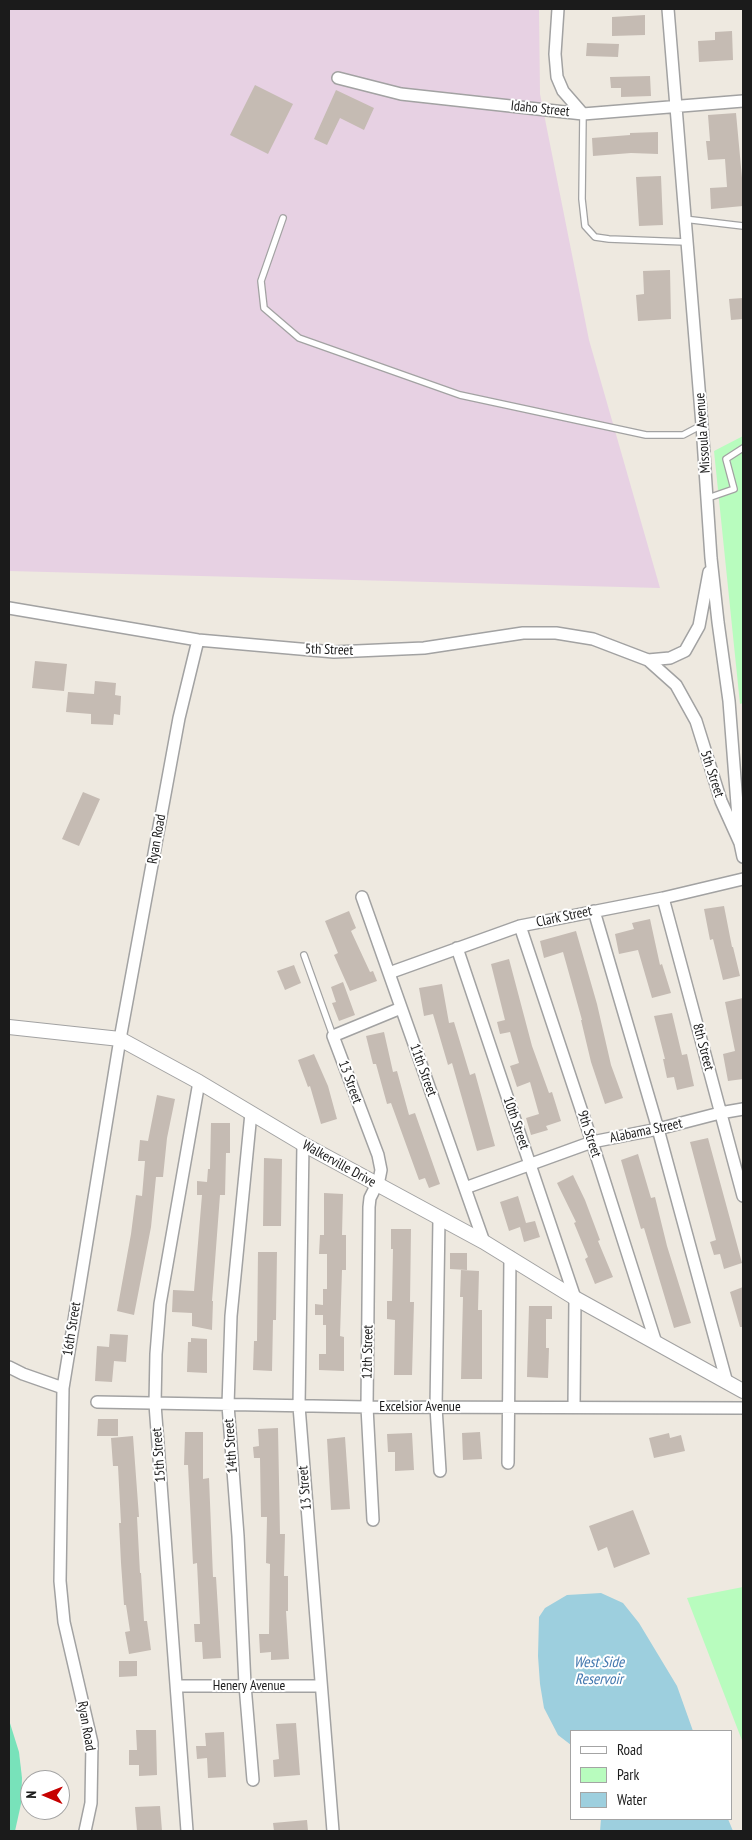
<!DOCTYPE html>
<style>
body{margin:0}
#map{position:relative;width:752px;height:1840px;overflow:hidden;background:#eee9e0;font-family:"PT Sans Narrow",sans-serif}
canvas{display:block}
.frame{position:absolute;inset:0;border:10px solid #1b1b1b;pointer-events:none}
.legend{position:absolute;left:570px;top:1730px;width:162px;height:90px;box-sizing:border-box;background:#fff;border:1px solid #a4a4a4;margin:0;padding:6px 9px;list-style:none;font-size:15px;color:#1b1b1b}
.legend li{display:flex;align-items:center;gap:10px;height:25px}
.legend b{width:25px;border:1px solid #a4a4a4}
.north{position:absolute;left:20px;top:1770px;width:50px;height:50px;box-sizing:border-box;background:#fff;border:1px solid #a4a4a4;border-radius:50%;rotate:271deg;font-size:14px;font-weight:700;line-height:20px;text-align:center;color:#1b1b1b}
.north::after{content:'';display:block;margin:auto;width:18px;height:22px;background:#c60100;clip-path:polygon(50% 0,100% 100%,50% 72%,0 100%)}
</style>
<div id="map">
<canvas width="752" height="1840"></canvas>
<div class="frame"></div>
<ul class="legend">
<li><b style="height:6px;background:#fff"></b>Road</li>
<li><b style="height:14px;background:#b8fcbe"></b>Park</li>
<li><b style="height:14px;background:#9dcfde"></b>Water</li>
</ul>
<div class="north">N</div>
</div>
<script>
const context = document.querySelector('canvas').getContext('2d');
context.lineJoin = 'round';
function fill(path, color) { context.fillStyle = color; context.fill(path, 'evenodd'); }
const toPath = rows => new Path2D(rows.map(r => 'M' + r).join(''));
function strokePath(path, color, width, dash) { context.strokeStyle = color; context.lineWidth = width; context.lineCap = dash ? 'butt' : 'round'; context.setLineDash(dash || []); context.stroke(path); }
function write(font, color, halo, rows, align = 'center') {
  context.font = font + ' "PT Sans Narrow",sans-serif'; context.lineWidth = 4; context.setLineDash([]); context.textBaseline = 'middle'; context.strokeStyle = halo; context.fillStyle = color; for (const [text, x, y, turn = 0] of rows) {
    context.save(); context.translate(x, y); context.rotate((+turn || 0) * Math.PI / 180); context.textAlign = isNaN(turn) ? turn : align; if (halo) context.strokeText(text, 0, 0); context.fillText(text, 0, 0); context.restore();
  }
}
fill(toPath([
 [9,9,539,9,540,94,589,340,660,588,9,571]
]), '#e7d1e3');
fill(toPath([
 [743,436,743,703,740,704,714,451],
 [743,1587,743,1743,687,1598]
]), '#b8fcbe');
fill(toPath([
 [9,1720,19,1752,22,1778,21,1804,15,1831,9,1831]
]), '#78e2ba');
fill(toPath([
 [601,1593,623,1603,639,1623,677,1686,693,1731,571,1731,571,1745,558,1735,544,1708,540,1684,538,1656,539,1617,545,1608,567,1595],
 [601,1819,728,1819,733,1831,600,1831]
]), '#9dcfde');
fill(toPath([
 [645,15,645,35,612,36,612,17],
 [732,31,733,60,699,62,698,41,715,40,715,32],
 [587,43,619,44,618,57,586,56],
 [650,76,651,96,621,97,621,88,611,88,610,77],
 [255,85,293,104,268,154,230,135],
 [336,90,374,108,364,130,340,118,327,145,314,139],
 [736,113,742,178,743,178,743,206,711,209,710,188,727,187,725,159,708,160,706,141,710,141,708,115],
 [658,132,658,154,631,153,593,156,592,138,630,135,630,133],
 [661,176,663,225,639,226,636,177],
 [670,270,671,319,638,321,636,295,644,294,643,271],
 [743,298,743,319,731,320,729,299],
 [35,661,67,664,64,691,32,688],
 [95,681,116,683,115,695,121,696,120,715,114,714,113,725,91,724,91,714,66,712,68,692,94,694],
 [83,792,100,799,79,846,62,839],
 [724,906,732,947,733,947,740,976,723,980,713,939,710,940,704,909],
 [349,911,356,928,351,931,370,972,373,971,377,981,350,991,334,955,338,953,325,921],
 [650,919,660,965,662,964,671,993,652,998,638,950,619,954,615,934,634,929,632,923],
 [576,931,597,1004,611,1065,623,1098,605,1104,591,1062,581,1020,582,1020,563,952,544,958,540,941],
 [509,959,532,1046,549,1093,552,1092,561,1121,546,1126,548,1130,531,1135,526,1118,539,1114,530,1082,517,1087,510,1066,519,1063,510,1032,500,1034,497,1022,505,1020,491,964],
 [294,965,301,983,285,990,277,971],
 [343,982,355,1015,339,1021,332,1003,336,1002,331,987],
 [442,984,449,1023,454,1022,470,1075,475,1073,495,1146,477,1151,452,1063,448,1065,433,1014,424,1016,419,988],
 [743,998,743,1079,728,1081,723,1054,735,1051,725,1002],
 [672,1013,682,1055,687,1054,694,1086,677,1090,674,1077,667,1078,663,1059,665,1059,654,1016],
 [384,1032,393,1072,397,1071,409,1115,415,1113,440,1184,429,1188,425,1178,419,1180,391,1103,387,1104,376,1064,373,1064,366,1036],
 [314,1054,328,1086,337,1119,321,1124,310,1086,308,1087,298,1060],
 [157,1095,175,1099,167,1138,163,1177,156,1177,151,1227,134,1315,117,1311,131,1234,136,1195,142,1196,145,1161,138,1161,140,1140,148,1141],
 [211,1123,230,1123,230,1153,226,1153,225,1195,220,1195,212,1301,213,1301,212,1330,192,1326,192,1313,172,1312,173,1290,194,1291,202,1195,197,1195,197,1181,207,1182,208,1169,210,1169],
 [708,1138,742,1263,724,1269,720,1254,714,1255,710,1242,716,1240,690,1142],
 [638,1154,651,1198,655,1197,667,1246,691,1323,674,1328,644,1228,641,1229,621,1160],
 [264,1158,282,1159,281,1226,263,1226],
 [573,1175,585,1200,600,1240,598,1241,613,1277,595,1284,585,1259,588,1257,574,1223,576,1222,557,1183],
 [324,1193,343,1194,342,1235,346,1235,346,1270,342,1270,340,1336,344,1337,344,1371,319,1370,319,1354,326,1354,326,1325,323,1325,323,1315,315,1315,315,1304,323,1305,323,1289,327,1289,327,1254,319,1254,320,1235,324,1235],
 [518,1196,526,1223,535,1221,540,1237,524,1242,520,1227,509,1231,500,1202],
 [391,1229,411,1229,410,1302,414,1302,412,1375,394,1375,395,1320,387,1319,387,1301,392,1301,393,1249,391,1249],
 [258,1252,277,1252,276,1320,273,1320,272,1371,253,1370,254,1341,257,1341],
 [450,1253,467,1253,467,1270,450,1269],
 [461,1270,479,1271,478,1310,482,1310,482,1379,461,1379,463,1297,460,1297],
 [743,1287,743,1327,740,1327,730,1292],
 [529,1306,552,1306,552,1319,546,1319,546,1348,549,1348,548,1378,527,1377],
 [110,1334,128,1335,126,1362,114,1361,112,1382,95,1381,97,1346,109,1347],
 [191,1338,207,1339,207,1373,187,1372,188,1342,191,1342],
 [98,1419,118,1419,118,1436,97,1436],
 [278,1428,280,1534,285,1534,284,1576,288,1576,288,1611,286,1611,289,1659,271,1660,271,1652,260,1653,259,1634,269,1634,270,1564,266,1563,267,1517,261,1517,260,1458,254,1458,253,1447,259,1446,258,1429],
 [185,1432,203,1432,203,1479,209,1478,213,1577,216,1577,221,1658,203,1659,202,1642,195,1642,194,1624,200,1624,197,1563,193,1564,188,1465,184,1465],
 [480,1432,482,1459,463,1460,462,1433],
 [412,1433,414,1470,395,1471,395,1452,388,1452,387,1434],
 [669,1433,670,1438,681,1435,685,1451,654,1458,649,1438],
 [133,1436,139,1517,137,1517,140,1573,141,1573,144,1621,147,1621,151,1650,129,1654,125,1632,130,1631,126,1605,124,1605,121,1563,119,1523,121,1523,118,1466,113,1466,111,1438],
 [345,1437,350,1509,331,1510,327,1439],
 [633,1510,650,1554,614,1568,607,1547,598,1551,589,1526],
 [119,1661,137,1661,137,1676,119,1677],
 [296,1723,300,1775,274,1777,273,1760,279,1759,276,1724],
 [136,1730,156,1730,157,1775,139,1776,139,1765,129,1765,129,1750,137,1750],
 [224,1732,226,1777,208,1778,207,1758,197,1759,196,1746,206,1746,205,1733],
 [160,1806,162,1831,137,1831,135,1807],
 [307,1820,308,1831,274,1831,273,1823]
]), '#c5bbb3');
const service = toPath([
 [583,114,582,199,585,226,595,237,609,239,686,242],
 [283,218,261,281,264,308,299,338,460,395,646,435,683,435,702,425],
 [684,219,743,226],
 [708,498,734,489,726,459,743,448],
 [304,955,333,1036]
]);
const minor = toPath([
 [558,9,555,54,557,77,563,91,583,114],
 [668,9,702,425,711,558,718,622,729,701,740,843,743,857],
 [338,78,401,94,583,114,743,101],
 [9,608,198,640,334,652,424,648,523,633,556,633,593,639,648,660,676,685,696,721,721,801,740,843],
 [648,660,670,658,685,651,699,626,709,572],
 [362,897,484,1242],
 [663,898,743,1196],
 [594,911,658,1129,727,1383],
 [520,926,592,1142,656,1343],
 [457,948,575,1298,574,1407],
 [389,973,520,926,663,898,743,879],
 [251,1113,231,1316,228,1405,238,1536,245,1685,253,1780],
 [303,1144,299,1406,333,1831],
 [465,1188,592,1142,658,1129,720,1113,743,1109],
 [439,1219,436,1407,440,1471],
 [9,1367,23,1374,63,1388],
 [97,1402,367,1407,743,1408],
 [508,1463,510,1257],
 [373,1520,367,1407,369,1207,370,1198,379,1180,381,1170,378,1155,333,1036,401,1008],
 [177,1686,321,1686],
 [85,1831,91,1803,92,1743,64,1622,60,1581,63,1388,120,1039,179,718,198,640],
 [187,1831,155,1404,156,1354,160,1304,199,1082]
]);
const tertiary = toPath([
 [9,1027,120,1039,199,1082,303,1144,484,1242,575,1298,743,1391]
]);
strokePath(service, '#a2a2a2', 8);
strokePath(minor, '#a2a2a2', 14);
strokePath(tertiary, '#a2a2a2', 16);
strokePath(service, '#fff', 5.5);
strokePath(minor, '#fff', 11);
strokePath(tertiary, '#fff', 14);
write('14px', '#1b1b1b', '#fff', [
 ["Idaho Street",540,109,6],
 ["Missoula Avenue",703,433,-94],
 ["5th Street",329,650,2],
 ["5th Street",712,774,72],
 ["Ryan Road",157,839,-80],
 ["Clark Street",564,917,-12],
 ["8th Street",703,1047,75],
 ["11th Street",423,1070,70],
 ["13 Street",350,1082,70],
 ["10th Street",516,1123,71],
 ["Alabama Street",646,1131,-12],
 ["9th Street",589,1134,72],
 ["Walkerville Drive",339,1164,29],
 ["16th Street",72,1329,-81],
 ["12th Street",368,1352,-89],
 ["Excelsior Avenue",420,1407],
 ["14th Street",231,1446,-94],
 ["15th Street",159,1455,-94],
 ["13 Street",305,1488,-95],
 ["Henery Avenue",249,1686],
 ["Ryan Road",86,1726,80]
]);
write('italic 15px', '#4378af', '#fff', [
 ["West Side",599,1663],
 ["Reservoir",599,1680]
]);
</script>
